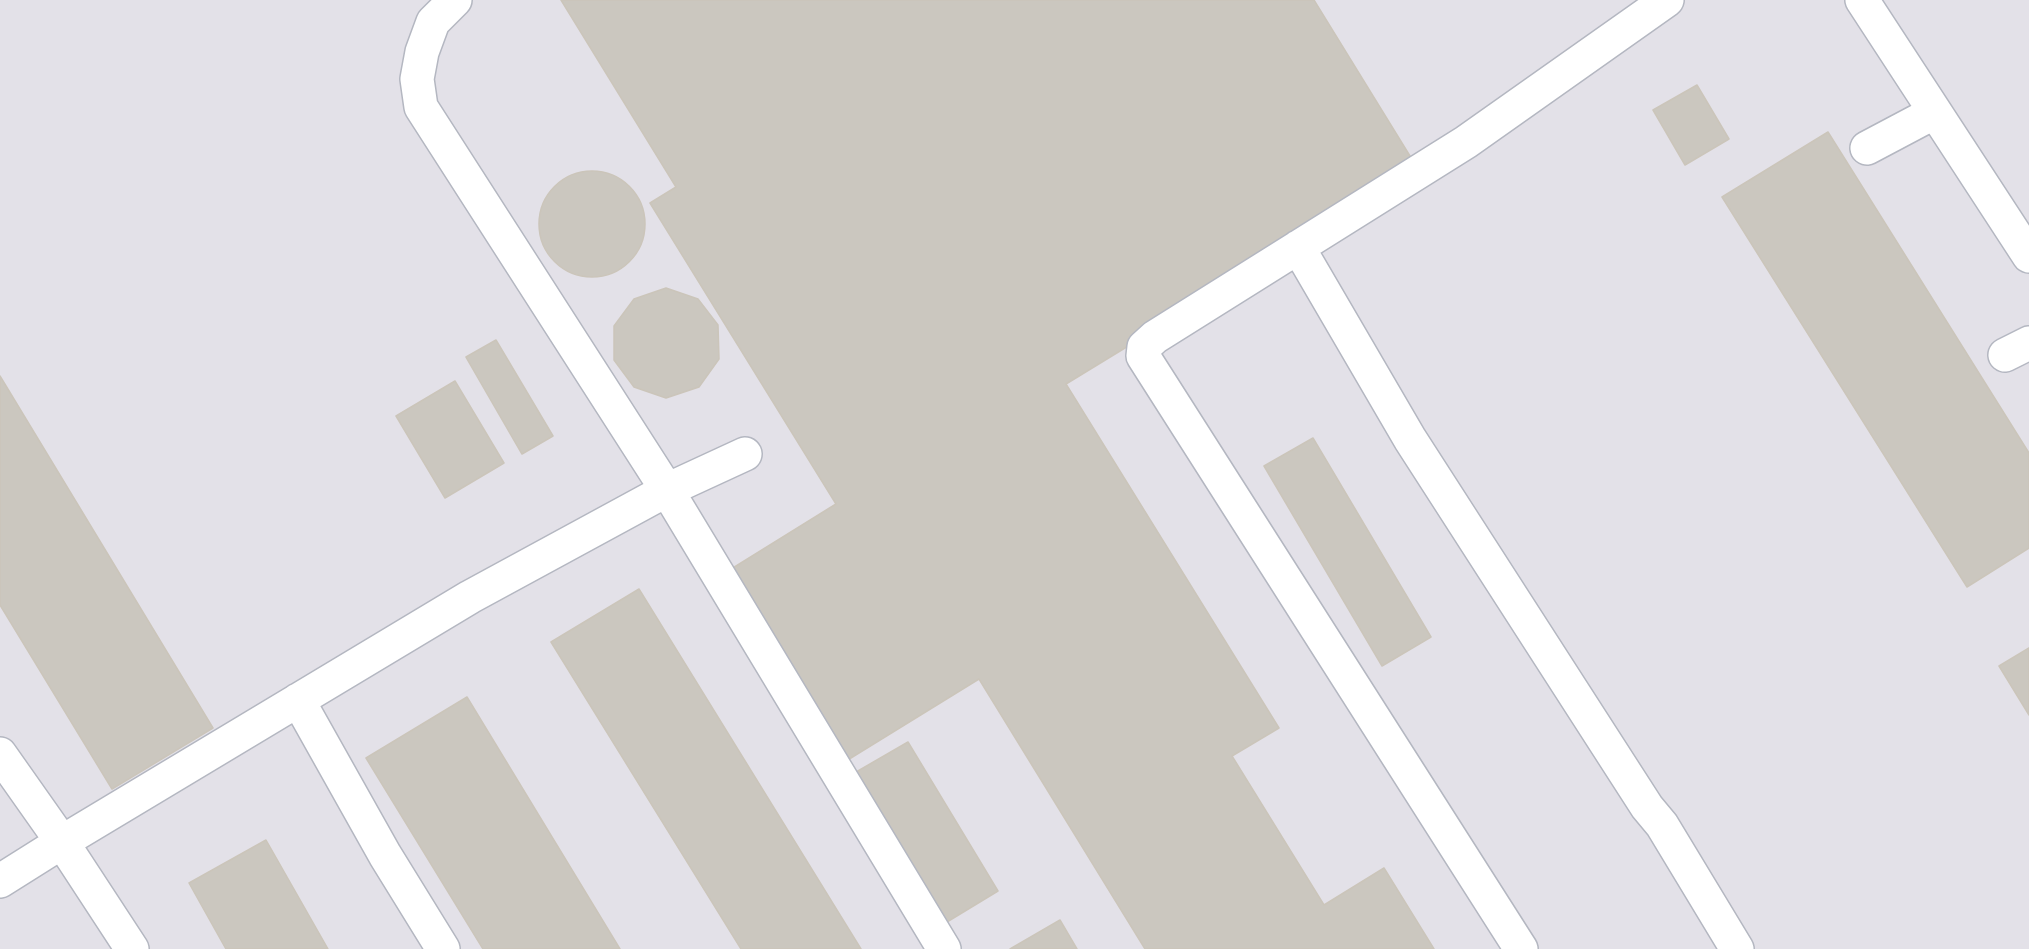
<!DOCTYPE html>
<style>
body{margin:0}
canvas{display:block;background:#efe9e1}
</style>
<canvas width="2029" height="949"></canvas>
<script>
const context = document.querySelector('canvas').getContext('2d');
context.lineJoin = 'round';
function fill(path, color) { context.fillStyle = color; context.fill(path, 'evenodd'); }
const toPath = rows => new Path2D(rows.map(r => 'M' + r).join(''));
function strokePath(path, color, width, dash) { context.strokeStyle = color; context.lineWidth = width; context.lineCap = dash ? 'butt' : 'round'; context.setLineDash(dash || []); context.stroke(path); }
fill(toPath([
 [0,0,2029,0,2029,949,0,949]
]), '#e3e1e8');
const building = toPath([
 [561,0,1314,0,1418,169,1066,384,1279,728,1232,756,1324,905,1384,868,1434,949,1145,949,979,679,846,761,728,571,836,504,650,203,676,187,561,0],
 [1697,85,1729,139,1685,165,1653,110,1697,85],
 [1828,132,2029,453,2029,548,1967,587,1722,197,1828,132],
 '539 224a53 53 0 1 1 106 0a53 53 0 1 1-106 0Z',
 [666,288,698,299,718,325,719,359,699,387,666,398,634,387,614,360,614,326,634,299,666,288],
 [496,340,553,436,522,454,466,357,496,340],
 [0,376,213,728,112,789,0,605,0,376],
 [455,381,504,463,445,498,396,416,455,381],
 [1313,438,1431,637,1382,666,1264,466,1313,438],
 [639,589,861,949,741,949,551,642,639,589],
 [2029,648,2029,715,1999,666,2029,648],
 [467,697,620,949,483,949,366,758,467,697],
 [908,742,998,891,942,925,851,775,908,742],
 [266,840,328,949,226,949,189,883,266,840],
 [1060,920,1077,949,1010,949,1060,920]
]);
fill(building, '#cbc7bf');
strokePath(building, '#cbc5ba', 1.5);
const minor = toPath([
 [455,0,433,22,422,52,417,79,421,107,667,490,944,949],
 [1862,0,2029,256],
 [1867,148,1935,112],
 [1298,247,1410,439,1647,807,1662,825,1737,949],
 [2005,355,2029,343],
 [298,700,385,855,443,949],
 [0,754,62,842,132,949],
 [0,881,62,842,470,597,667,490,745,454],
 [1521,949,1143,356,1144,347,1155,337,1466,142,1667,0]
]);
strokePath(minor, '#b4b7c1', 36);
strokePath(minor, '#fff', 33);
</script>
